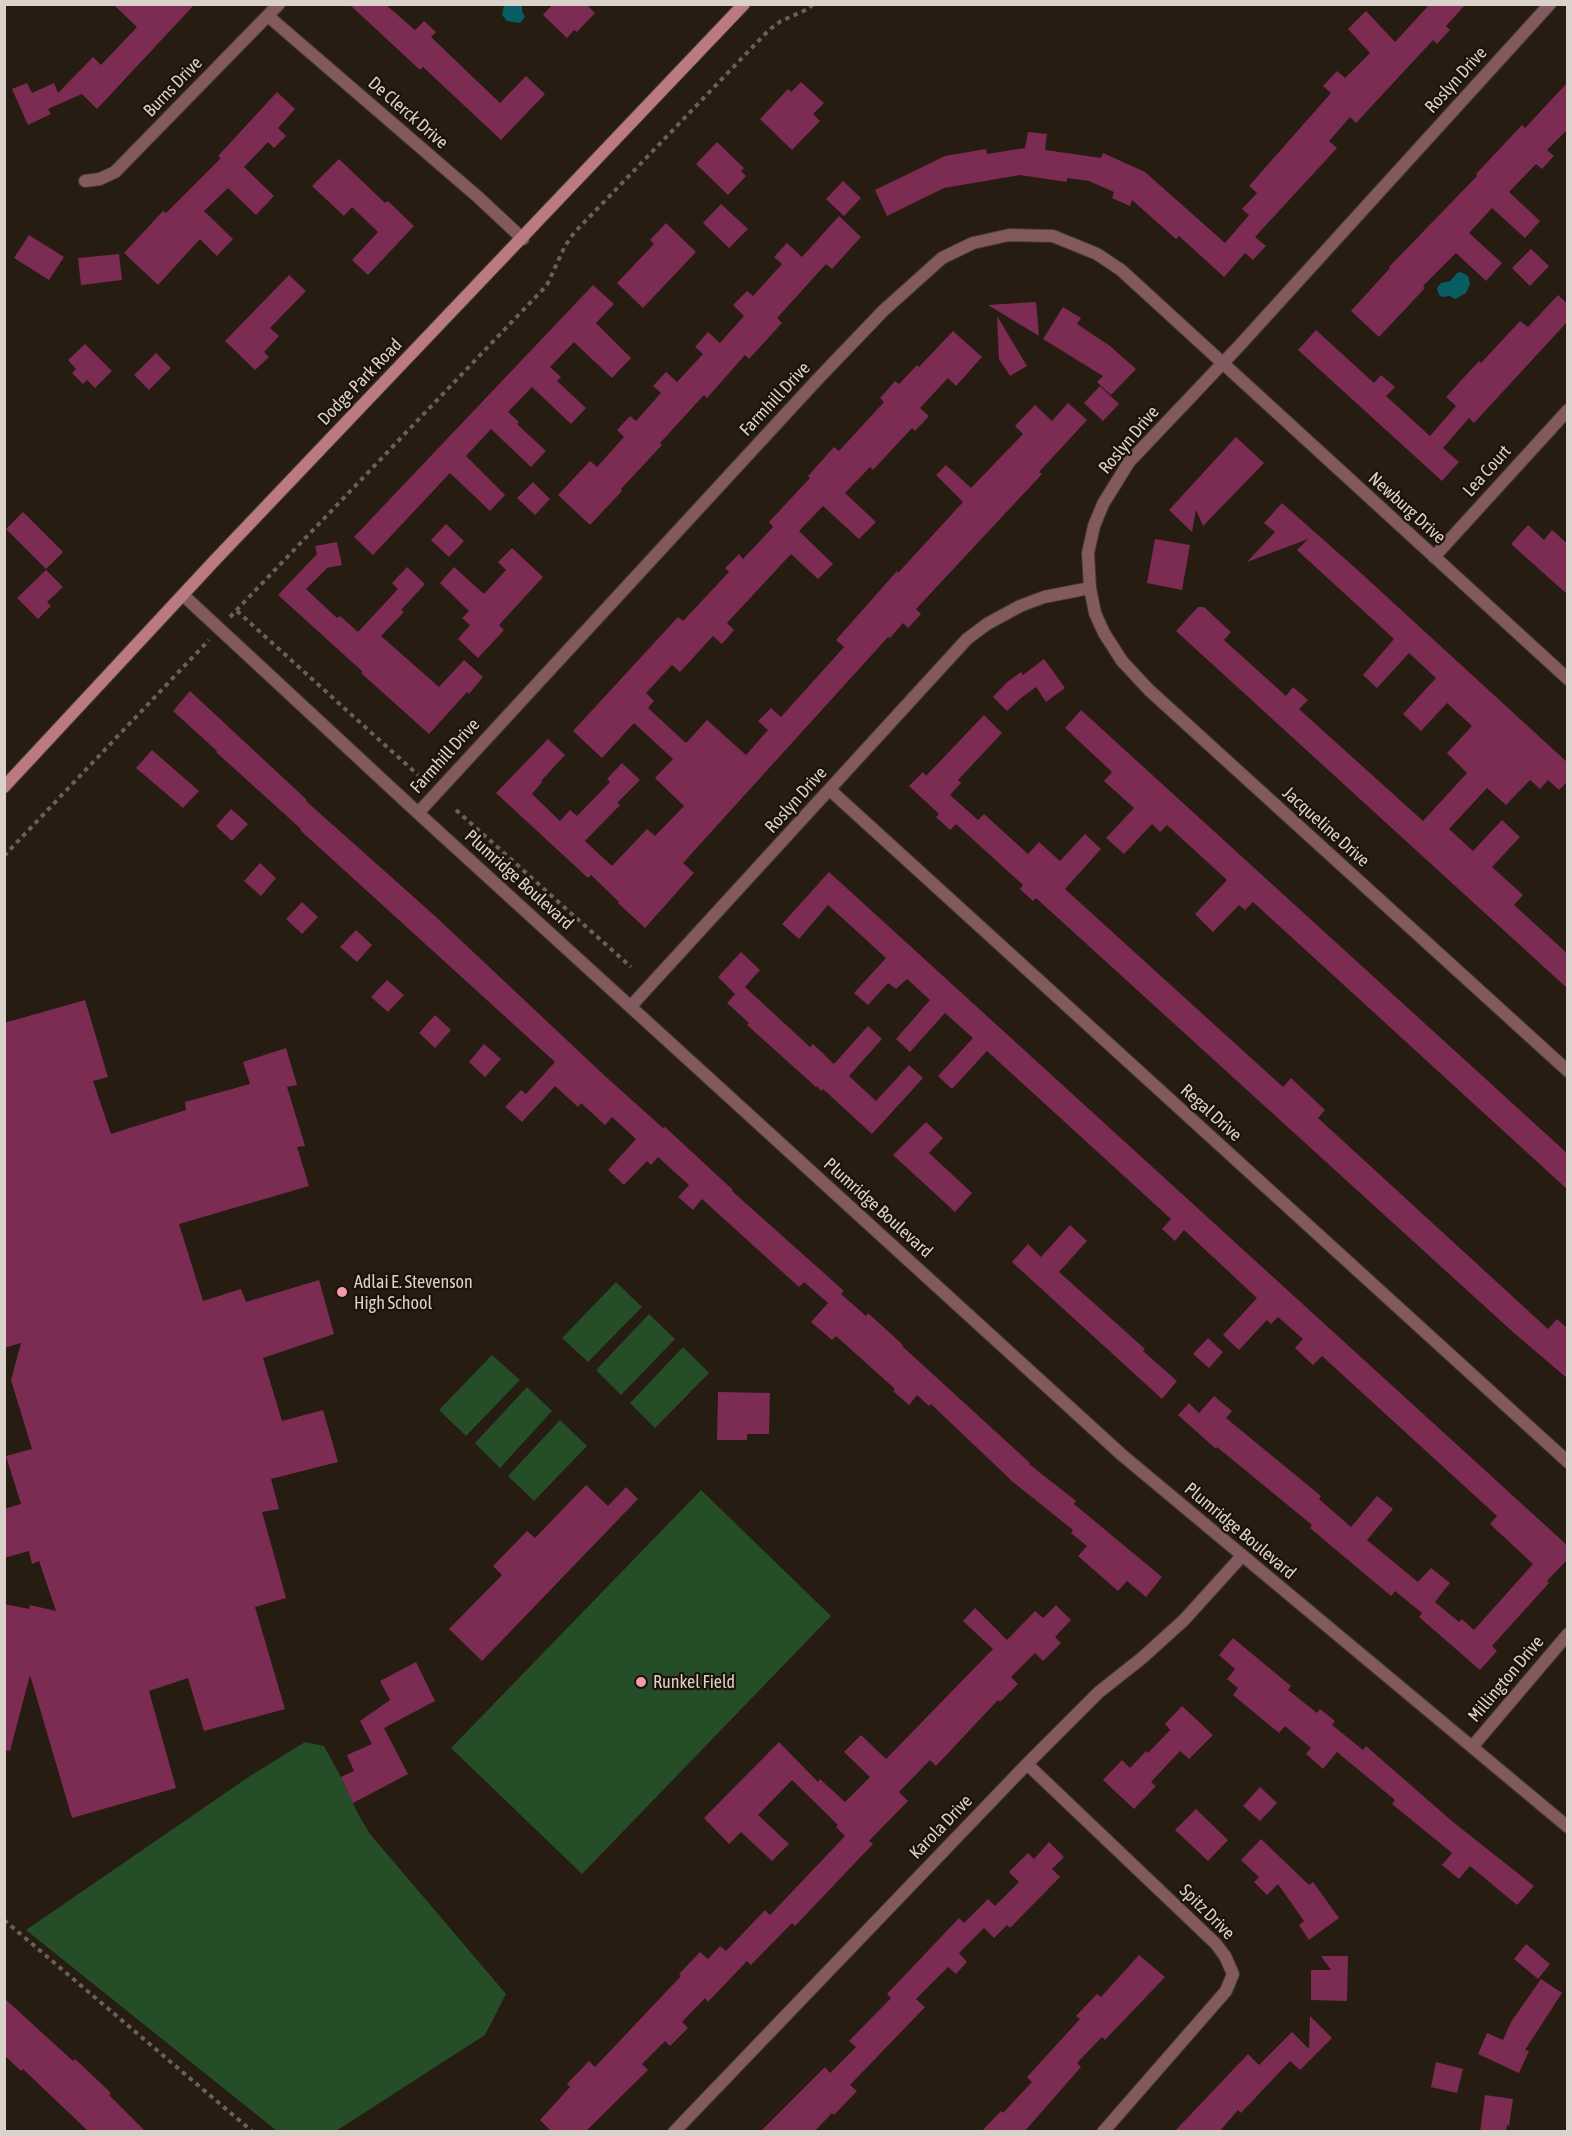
<!DOCTYPE html>
<style>
body{margin:0}
#map{position:relative;width:1572px;height:2136px;overflow:hidden;background:#271c11;font-family:"Asap Condensed",sans-serif}
canvas{display:block}
.frame{position:absolute;inset:0;border:6px solid #d9d1ca;pointer-events:none}
</style>
<div id="map">
<canvas width="1572" height="2136"></canvas>
<div class="frame"></div>
</div>
<script>
const context = document.querySelector('canvas').getContext('2d');
context.lineJoin = 'round';
function fill(path, color) { context.fillStyle = color; context.fill(path, 'evenodd'); }
const toPath = rows => new Path2D(rows.map(r => 'M' + r).join(''));
function strokePath(path, color, width, dash) { context.strokeStyle = color; context.lineWidth = width; context.lineCap = dash ? 'butt' : 'round'; context.setLineDash(dash || []); context.stroke(path); }
function write(font, color, halo, rows, align = 'center') {
  context.font = font + ' "Asap Condensed",sans-serif'; context.lineWidth = 4.5; context.setLineDash([]); context.textBaseline = 'middle'; context.strokeStyle = halo; context.fillStyle = color; for (const [text, x, y, turn = 0] of rows) {
    context.save(); context.translate(x, y); context.rotate((+turn || 0) * Math.PI / 180); context.textAlign = isNaN(turn) ? turn : align; if (halo) context.strokeText(text, 0, 0); context.fillText(text, 0, 0); context.restore();
  }
}
fill(toPath([
 [616,1282,642,1307,588,1362,562,1338],
 [649,1314,675,1339,621,1395,596,1370],
 [683,1347,709,1373,655,1428,630,1403],
 [492,1355,520,1380,466,1436,439,1410],
 [527,1387,552,1411,500,1468,475,1443],
 [560,1420,587,1446,534,1501,508,1476],
 [701,1490,831,1616,582,1874,451,1748],
 [305,1742,324,1746,341,1777,358,1814,370,1834,506,1994,485,2035,336,2131,277,2131,26,1930,250,1776]
]), '#244d28');
fill(toPath([
 [504,5,522,5,522,11,525,17,520,23,507,21,502,15],
 [1461,272,1468,276,1470,284,1466,293,1455,299,1450,296,1442,297,1439,295,1437,288,1441,283,1450,281,1457,273]
]), '#085d62');
fill(toPath([
 [113,4,195,4,97,109,82,94,48,109,51,114,28,125,12,89,27,83,32,93,54,83,58,93,93,57,101,65,137,27],
 [349,4,385,4,415,30,424,21,436,32,431,37,500,103,526,76,545,94,501,140,423,67,420,70],
 [553,4,586,4,595,13,577,32,574,30,567,38,543,15],
 [1430,4,1466,4,1446,26,1450,30,1437,44,1433,40,1356,123,1350,117,1329,141,1337,148,1255,237,1266,246,1253,260,1245,253,1224,277,1179,236,1176,239,1132,200,1130,206,1112,198,1114,192,1089,181,1067,178,1067,182,1020,175,944,188,887,216,875,190,945,156,986,149,987,154,1025,148,1028,132,1047,134,1045,150,1101,158,1103,153,1145,172,1225,243,1249,215,1242,209,1257,193,1249,186,1331,93,1323,86,1337,71,1345,78,1370,53,1348,29,1366,11,1395,42],
 [801,82,824,103,813,114,820,121,792,150,760,119,788,89,791,92],
 [1568,82,1568,129,1547,150,1554,156,1542,169,1536,164,1509,192,1540,221,1525,238,1492,208,1469,233,1502,263,1486,281,1456,253,1423,286,1425,288,1379,337,1351,311,1390,268,1389,267,1477,176,1476,174,1522,125,1525,128],
 [277,92,295,109,278,128,286,136,274,148,268,142,244,167,274,196,256,215,228,188,204,211,233,239,217,256,200,239,158,285,124,253,163,211,166,213,221,158,218,156],
 [717,142,744,168,741,171,746,176,728,195,696,164],
 [339,159,385,203,388,201,414,226,368,275,352,260,378,232,352,207,344,216,312,186],
 [843,181,861,198,844,216,826,199],
 [721,204,748,229,729,248,703,223],
 [839,216,861,237,832,269,826,264,777,318,782,323,749,359,745,355,707,398,704,395,660,443,662,445,621,489,622,491,590,525,558,495,590,461,597,467,624,437,617,430,630,416,636,421,661,393,653,386,666,372,677,382,703,354,695,347,708,332,720,343,744,316,733,305,747,291,753,296,782,264,774,257,787,243,802,257],
 [666,223,696,252,643,308,617,283,654,244,650,240],
 [29,235,64,257,49,280,14,258],
 [1531,249,1549,266,1530,286,1512,268],
 [119,254,122,280,81,285,78,258],
 [289,275,306,291,270,328,279,336,264,352,269,357,255,370,225,341],
 [593,285,614,304,596,323,631,358,612,378,574,342,550,367,561,377,557,381,586,408,571,424,532,387,508,412,519,422,517,424,546,451,531,467,491,429,466,456,505,495,490,511,450,473,373,555,354,537],
 [1558,295,1568,304,1568,321,1474,423,1469,418,1443,448,1459,462,1442,481,1298,350,1316,330,1374,383,1381,375,1395,387,1386,396,1430,436,1456,406,1446,397,1479,361,1481,363,1520,321,1528,327],
 [1036,302,1039,336,988,305],
 [1063,307,1081,318,1077,324,1110,346,1136,369,1111,395,1097,382,1103,376,1043,339],
 [997,316,1027,366,1010,376,999,359],
 [953,331,982,357,956,386,948,378,920,408,929,416,915,431,912,428,873,470,870,467,845,493,876,522,859,539,823,506,799,531,833,564,818,579,791,554,727,623,734,630,722,644,713,636,680,672,672,665,646,693,654,701,648,708,686,743,707,720,746,755,768,730,758,721,771,708,781,717,844,647,836,640,897,571,898,573,963,502,936,475,946,465,971,488,1023,434,1015,426,1035,405,1052,421,1068,403,1087,420,1039,472,1042,474,916,609,921,614,908,628,903,623,890,638,888,637,683,863,694,873,645,928,618,903,619,902,591,875,588,878,496,793,548,739,565,755,541,781,542,782,532,794,560,821,570,810,577,816,610,782,607,779,622,763,640,780,617,803,620,805,585,841,612,866,647,829,655,836,684,806,655,778,673,759,634,723,602,758,573,731,678,617,683,621,729,572,725,568,739,554,743,559,773,527,769,522,810,478,808,476,834,447,839,451,884,402,880,398,895,381,899,384,917,365,919,367],
 [85,344,112,371,95,388,87,380,83,384,72,373,76,369,68,360],
 [156,353,171,368,149,390,134,375],
 [1100,386,1119,404,1103,421,1084,403],
 [1236,437,1264,463,1203,526,1196,510,1192,532,1169,510],
 [533,482,550,499,535,515,517,498],
 [1282,503,1362,574,1568,763,1568,781,1559,790,1548,780,1540,789,1530,780,1506,805,1487,788,1449,829,1473,851,1502,820,1520,837,1492,867,1523,895,1514,905,1568,954,1568,989,1176,631,1198,607,1204,607,1231,632,1224,640,1286,696,1293,687,1308,700,1299,709,1423,821,1467,773,1447,753,1472,726,1447,703,1421,731,1403,714,1436,678,1409,653,1377,688,1363,675,1394,639,1297,550,1308,539,1247,562,1275,532,1264,523],
 [23,512,63,552,46,569,6,529],
 [446,524,464,541,449,557,431,540],
 [1528,525,1544,540,1552,530,1568,544,1568,595,1511,544],
 [1155,539,1190,545,1182,590,1147,583],
 [337,542,342,565,327,568,306,589,337,618,340,616,358,632,398,589,392,583,407,567,425,584,401,610,404,612,381,636,439,687,464,660,483,677,469,694,467,692,429,734,361,673,363,672,278,595,317,554,315,546],
 [512,548,543,577,499,625,504,630,478,658,458,639,470,625,462,618,469,611,440,583,454,567,484,594,506,570,498,562],
 [46,570,63,587,47,602,51,606,38,619,17,598],
 [1044,659,1065,688,1046,702,1036,687,1021,698,1007,711,993,697,1007,682,1021,672,1023,675],
 [190,691,307,800,306,801,435,916,605,1076,663,1128,665,1127,733,1190,732,1191,844,1291,841,1294,866,1316,868,1313,903,1345,902,1346,1030,1463,1029,1464,1076,1501,1074,1504,1162,1577,1146,1597,1127,1581,1118,1591,1078,1556,1087,1546,1071,1533,1073,1530,1013,1482,931,1404,929,1406,917,1395,909,1405,893,1391,895,1389,836,1336,832,1340,811,1322,828,1303,804,1282,799,1287,702,1199,693,1210,678,1197,689,1185,658,1157,651,1165,647,1161,624,1185,608,1170,636,1139,612,1117,605,1125,581,1103,578,1107,555,1086,522,1122,505,1107,521,1090,526,1094,555,1062,300,830,301,829,216,752,217,751,173,711],
 [1081,710,1568,1154,1568,1190,1253,902,1245,910,1239,905,1213,932,1195,914,1227,880,1167,825,1160,832,1152,824,1124,854,1106,838,1134,808,1104,781,1112,772,1065,728],
 [984,715,1002,733,958,780,961,783,950,795,978,820,984,814,1028,854,1039,842,1060,861,1085,834,1101,849,1065,889,1283,1087,1291,1078,1325,1110,1318,1118,1548,1329,1557,1319,1568,1329,1568,1379,1514,1333,1036,898,1033,901,1020,889,1023,885,956,824,950,830,936,817,939,814,909,786,923,772,926,776],
 [152,750,199,791,183,808,136,768],
 [231,809,248,824,232,841,216,826],
 [260,863,276,878,261,896,244,881],
 [829,872,1568,1546,1568,1559,1547,1581,1549,1583,1492,1646,1497,1651,1480,1670,1419,1617,1422,1613,1395,1591,1391,1596,1310,1528,1312,1525,1217,1447,1216,1449,1178,1415,1189,1403,1199,1413,1214,1396,1232,1411,1226,1418,1321,1496,1319,1499,1351,1527,1377,1496,1393,1509,1367,1540,1418,1582,1431,1568,1450,1583,1435,1602,1459,1622,1462,1619,1474,1630,1533,1564,1490,1524,1497,1516,1322,1356,1313,1365,1295,1348,1303,1339,1278,1317,1271,1324,1267,1320,1239,1350,1223,1335,1257,1298,1184,1230,1175,1241,1162,1229,1171,1219,987,1051,952,1089,938,1076,973,1038,945,1013,910,1052,896,1039,930,1000,907,979,896,989,888,983,868,1005,854,993,886,958,828,905,799,939,782,924],
 [302,902,318,917,302,934,286,919],
 [356,930,372,945,357,962,340,947],
 [741,952,760,970,745,987,810,1047,813,1044,834,1064,868,1026,882,1039,849,1076,876,1101,909,1065,923,1078,872,1134,823,1089,821,1091,817,1086,816,1087,747,1025,749,1023,727,1003,735,994,718,977],
 [387,980,404,995,388,1012,371,997],
 [85,1000,108,1077,93,1081,111,1134,186,1110,185,1102,250,1084,243,1062,286,1048,297,1085,287,1087,305,1146,297,1147,309,1186,179,1224,203,1301,241,1289,246,1302,319,1280,334,1334,263,1358,282,1421,323,1410,338,1462,271,1479,279,1509,262,1512,286,1598,255,1607,285,1709,204,1731,188,1678,149,1691,176,1788,72,1818,30,1675,10,1751,4,1750,4,1604,29,1609,30,1605,56,1611,39,1561,32,1564,29,1551,4,1558,4,1509,21,1504,6,1456,32,1449,11,1380,21,1343,4,1348,4,1023],
 [435,1015,451,1030,435,1048,419,1033],
 [484,1044,501,1059,485,1077,469,1062],
 [926,1122,943,1138,929,1153,972,1193,955,1212,893,1155],
 [1070,1225,1087,1241,1059,1272,1145,1349,1143,1351,1177,1381,1162,1399,1012,1262,1028,1244,1041,1257],
 [1208,1338,1223,1352,1209,1368,1193,1354],
 [718,1392,770,1393,769,1434,747,1434,747,1440,717,1440],
 [586,1485,608,1506,626,1487,638,1499,482,1661,449,1629,502,1575,493,1566,527,1531,535,1538],
 [1056,1605,1071,1620,1055,1637,1061,1643,1043,1661,1035,1653,1011,1677,1018,1684,1000,1702,998,1700,936,1766,930,1760,899,1792,908,1801,869,1841,873,1844,795,1926,792,1923,751,1965,747,1961,708,2002,705,1998,682,2022,688,2028,670,2046,665,2041,642,2064,648,2070,585,2132,552,2132,540,2120,570,2087,567,2084,589,2061,595,2067,681,1976,679,1974,700,1952,708,1959,720,1946,726,1951,765,1910,770,1915,845,1836,836,1827,838,1825,792,1780,758,1815,789,1844,772,1861,741,1832,729,1844,704,1818,779,1742,818,1782,820,1779,845,1802,870,1777,844,1752,861,1735,886,1759,993,1649,963,1621,975,1608,1007,1640,1035,1611,1043,1618],
 [1233,1638,1291,1686,1288,1690,1317,1713,1320,1709,1335,1721,1332,1725,1363,1750,1366,1746,1453,1822,1534,1886,1517,1905,1470,1866,1459,1879,1442,1865,1452,1853,1392,1804,1395,1800,1337,1752,1323,1769,1306,1754,1311,1748,1285,1726,1279,1733,1233,1695,1238,1688,1227,1679,1235,1669,1219,1655],
 [416,1662,435,1701,384,1728,408,1774,353,1803,341,1777,354,1771,347,1755,372,1744,360,1721,390,1700,380,1681],
 [1182,1706,1213,1735,1189,1759,1180,1751,1151,1782,1156,1786,1134,1809,1103,1780,1122,1760,1130,1768,1146,1751,1148,1753,1170,1730,1165,1724],
 [1260,1787,1277,1803,1260,1821,1243,1806],
 [1196,1809,1228,1840,1208,1861,1175,1830],
 [1261,1839,1309,1885,1313,1882,1339,1918,1309,1940,1299,1925,1304,1921,1278,1884,1267,1895,1254,1882,1259,1877,1241,1860],
 [1049,1842,1064,1857,1052,1869,1060,1877,1010,1928,1007,1925,994,1938,984,1928,959,1953,967,1962,956,1974,948,1967,916,1999,925,2007,850,2085,857,2091,834,2115,832,2113,814,2132,760,2132,825,2067,830,2073,856,2047,849,2041,891,1998,887,1994,959,1918,964,1923,988,1899,995,1906,1019,1882,1009,1872,1028,1853,1034,1859],
 [1526,1944,1550,1964,1538,1979,1514,1959],
 [1139,1955,1165,1977,1105,2040,1102,2037,1077,2063,1081,2067,1024,2132,981,2132,1001,2111,1003,2113,1032,2082,1027,2077,1080,2019,1076,2016,1097,1994,1101,1997],
 [1321,1956,1348,1956,1347,2001,1311,2000,1311,1970,1331,1970],
 [1541,1979,1562,1993,1525,2050,1529,2051,1519,2073,1478,2054,1487,2033,1503,2040,1511,2022],
 [4,1998,73,2061,75,2059,111,2093,109,2095,146,2132,89,2132,23,2069,21,2071,4,2055],
 [1310,2016,1332,2038,1300,2070,1290,2061,1241,2113,1238,2110,1219,2132,1174,2132,1248,2054,1259,2065,1292,2032,1309,2049],
 [1436,2062,1463,2069,1457,2093,1431,2087],
 [1485,2095,1513,2099,1509,2126,1507,2125,1506,2132,1480,2132]
]), '#7c2b52');
const street = toPath([
 [1550,4,1240,345,1129,462,1103,504,1094,526,1088,553,1090,588,1095,613,1104,633,1122,661,1149,690,1568,1071],
 [268,16,478,197,523,239],
 [85,181,100,179,115,172,279,4],
 [1434,557,1568,410],
 [183,595,418,813,1122,1455,1568,1827],
 [830,790,1568,1462],
 [418,813,816,381,883,311,942,258,973,243,1009,235,1053,236,1097,254,1121,270,1568,679],
 [631,1006,967,639,987,624,1020,606,1044,597,1090,588],
 [1472,1747,1568,1634],
 [1027,1764,1216,1944,1225,1956,1233,1974,1226,1991,1103,2132],
 [674,2132,1027,1764,1099,1692,1142,1658,1184,1620,1242,1556]
]);
const secondary = toPath([
 [4,787,216,559,744,4]
]);
strokePath(street, '#43392f', 14);
strokePath(secondary, '#43392f', 14);
strokePath(toPath([
 [237,611,418,775],
 [230,617,547,285,565,246,574,233,769,30,781,21,808,9,813,4],
 [456,810,631,967],
 [4,856,209,640],
 [4,1920,253,2132]
]), '#696056', 4, [4.5, 4.5]);
strokePath(street, '#82595c', 12);
strokePath(secondary, '#bb7a7f', 12);
for (const [x, y, r, color] of [
 [342,1292,6,"#f29ab0"],
 [641,1682,6,"#f29ab0"]
]) { const dot = new Path2D(); dot.arc(x, y, r, 0, 2 * Math.PI); context.fillStyle = color; context.fill(dot); strokePath(dot, '#1d1208', 2); }
write('18px', '#d9d1ca', '#1d1208', [
 ["Roslyn Drive",1456,80,-48],
 ["Burns Drive",173,87,-46],
 ["De Clerck Drive",408,113,41],
 ["Dodge Park Road",360,382,-46],
 ["Farmhill Drive",775,399,-47],
 ["Roslyn Drive",1129,440,-50],
 ["Lea Court",1487,471,-48],
 ["Newburg Drive",1407,508,42],
 ["Farmhill Drive",445,756,-48],
 ["Roslyn Drive",796,800,-48],
 ["Jacqueline Drive",1326,827,42],
 ["Plumridge Boulevard",519,880,42],
 ["Regal Drive",1211,1113,42],
 ["Plumridge Boulevard",878,1208,42],
 ["Plumridge Boulevard",1240,1531,40],
 ["Millington Drive",1506,1679,-50],
 ["Karola Drive",941,1827,-46],
 ["Spitz Drive",1207,1912,45]
]);
write('18px', '#d9d1ca', '#1d1208', [
 ["Adlai E. Stevenson",354,1282],
 ["High School",354,1303],
 ["Runkel Field",653,1682]
], 'left');
</script>
